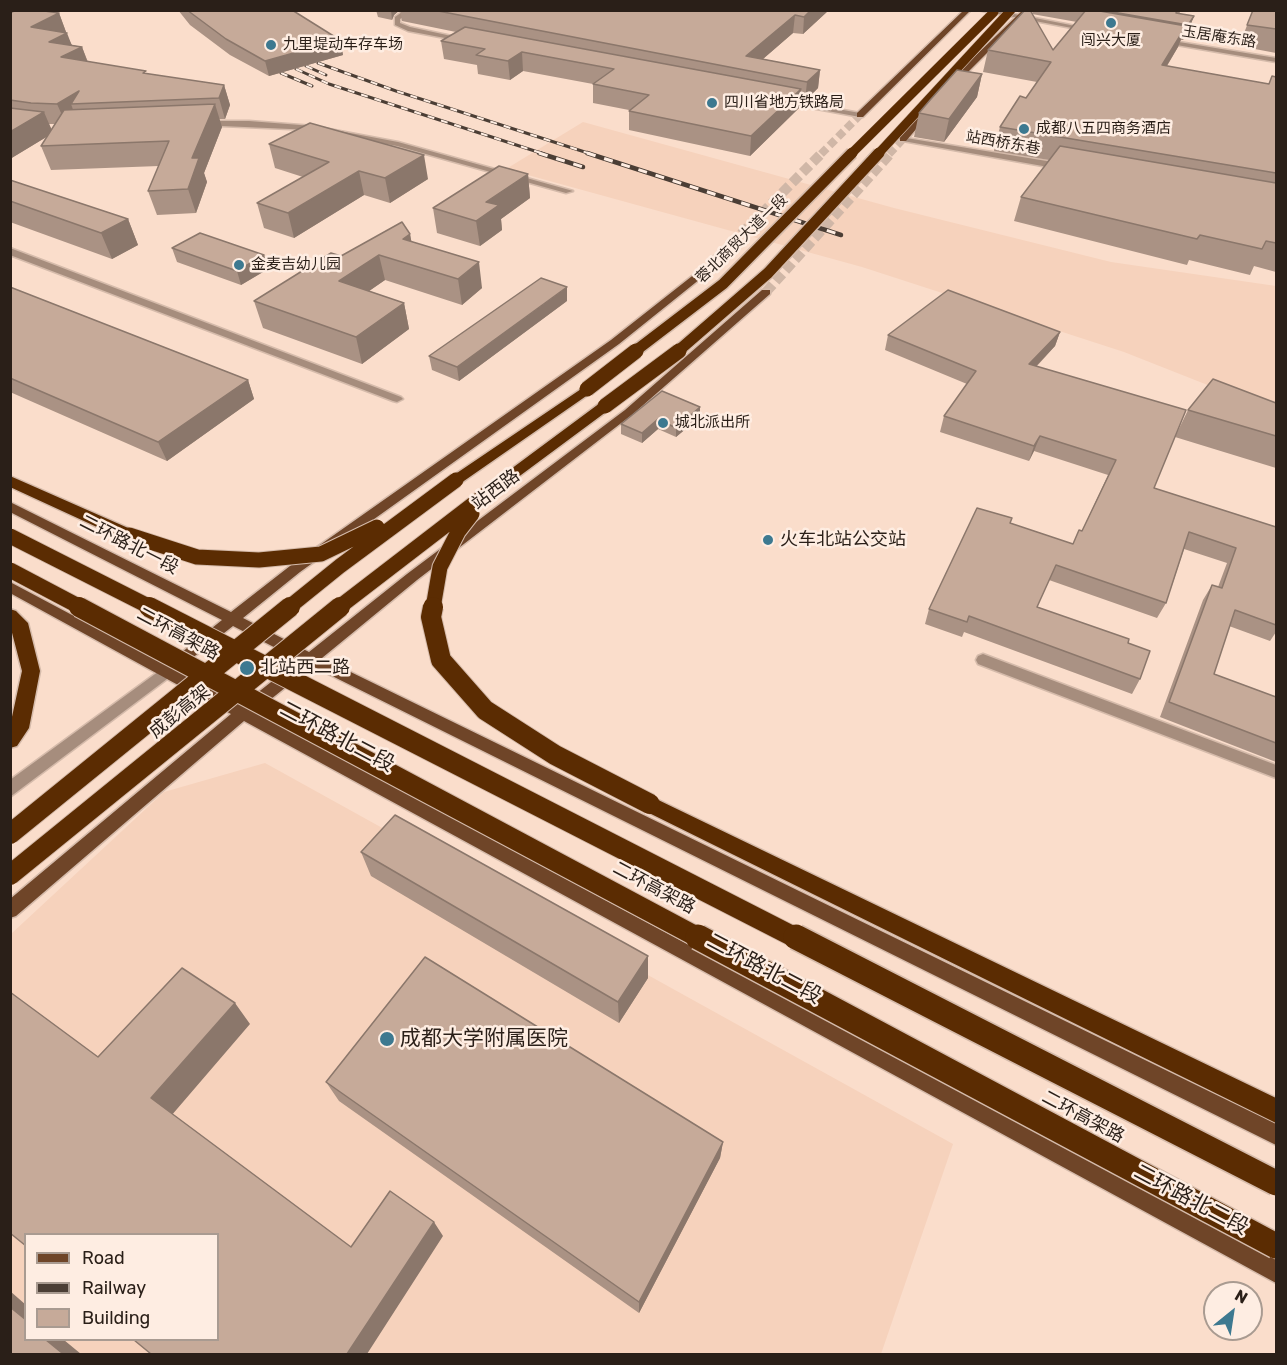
<!DOCTYPE html>
<meta charset="utf-8">
<style>
body{margin:0}
#map{position:relative;width:1287px;height:1365px;overflow:hidden;background:#faddcb;font-family:Rubik,sans-serif}
canvas{display:block}
.frame{position:absolute;inset:0;border:12px solid #2a1f18;pointer-events:none}
.legend{position:absolute;left:24px;top:1233px;width:195px;height:108px;box-sizing:border-box;background:#feede2;border:2px solid #a99b91;margin:0;padding:8px 10px;list-style:none;font-size:18px;color:#2a1f18}
.legend li{display:flex;align-items:center;gap:12px;height:30px}
.legend b{width:30px;border:2px solid #a99b91}
.north{position:absolute;left:1203px;top:1281px;width:60px;height:60px;box-sizing:border-box;background:#feede2;border:2px solid #a99b91;border-radius:50%;rotate:30deg;font-size:16px;font-weight:700;line-height:24px;text-align:center;color:#2a1f18}
.north::after{content:'';display:block;margin:auto;width:21px;height:27px;background:#3d7990;clip-path:polygon(50% 0,100% 100%,50% 72%,0 100%)}
</style>
<div id="map">
<canvas width="1287" height="1365"></canvas>
<div class="frame"></div>
<ul class="legend">
<li><b style="height:8px;background:#6f4528"></b>Road</li>
<li><b style="height:8px;background:#4b3e35"></b>Railway</li>
<li><b style="height:16px;background:#c6aa99"></b>Building</li>
</ul>
<div class="north">N</div>
</div>
<script>
const context = document.querySelector('canvas').getContext('2d');
context.lineJoin = 'round';
function fill(path, color) { context.fillStyle = color; context.fill(path, 'evenodd'); }
const toPath = rows => new Path2D(rows.map(r => 'M' + r).join(''));
function strokePath(path, color, width, dash) { context.strokeStyle = color; context.lineWidth = width; context.lineCap = dash ? 'butt' : 'round'; context.setLineDash(dash || []); context.stroke(path); }
function write(font, color, halo, rows, align = 'center') {
  context.font = font + ' Rubik,"Noto Sans SC",sans-serif'; context.lineWidth = 5; context.setLineDash([]); context.textBaseline = 'middle'; context.strokeStyle = halo; context.fillStyle = color; for (const [text, x, y, turn = 0] of rows) {
    context.save(); context.translate(x, y); context.rotate((+turn || 0) * Math.PI / 180); context.textAlign = isNaN(turn) ? turn : align; if (halo) context.strokeText(text, 0, 0); context.fillText(text, 0, 0); context.restore();
  }
}
fill(toPath([
 [583,122,894,208,1111,262,1276,286,1276,412,1124,352,862,267,506,169],
 [265,763,953,1144,881,1354,11,1354,11,934,164,792],
 [26,1234,218,1234,218,1340,26,1340]
]), '#f6d2bc');
strokePath(toPath([
 [821,154,860,115],
 [889,154,903,139]
]), '#d0b7a7', 8, [8, 4]);
strokePath(toPath([
 [700,275,822,153],
 [766,292,891,153]
]), '#d0b7a7', 10, [10, 4.5]);
const minor = toPath([
 [405,10,414,10,400,19,400,23,410,27,470,40,466,42,408,31,395,25,395,17,405,10],
 [977,10,994,10,1096,30,1093,32,977,10],
 [1161,39,1276,58,1276,62,1159,42,1161,39],
 [776,98,860,113,864,115,860,117,779,102,775,100,776,98],
 [202,121,249,121,313,126,398,142,573,191,566,193,397,146,313,130,199,125,198,123,202,121],
 [900,137,1065,164,1069,167,1065,170,903,141,899,139,900,137],
 [10,248,401,397,403,399,397,402,393,401,10,255,10,248],
 [983,654,1276,765,1276,778,978,664,976,660,978,656,983,654],
 [166,666,171,668,173,672,171,676,10,797,10,780,166,666]
]);
const major = toPath([
 [964,10,971,10,863,117,857,117,857,113,964,10],
 [1023,10,1030,10,953,87,947,87,947,83,1023,10],
 [927,106,934,108,906,141,900,141,900,137,927,106],
 [696,273,705,275,619,344,300,572,243,618,309,652,407,574,625,410,762,290,770,290,770,294,633,414,417,580,322,658,1276,1124,1276,1145,312,666,255,712,1276,1260,1276,1283,244,721,16,916,10,918,10,899,231,714,10,593,10,582,166,665,222,620,10,512,10,502,231,612,290,566,611,340,696,273],
 [233,626,299,660,242,705,177,670,233,626]
]);
const highway = toPath([
 [587,385,592,386,594,389,592,392,461,483,451,483,449,480,451,477,587,385],
 [605,402,612,406,610,409,494,495,484,495,481,492,484,489,600,403,605,402],
 [10,476,135,531,137,535,135,539,129,540,123,539,10,487,10,476],
 [10,609,16,611,28,623,40,671,29,728,17,746,10,748,10,726,22,671,10,625,10,609],
 [650,796,1276,1098,1276,1123,643,810,640,804,643,798,650,796]
]);
strokePath(minor, '#d5bbab', 3);
strokePath(major, '#d5bbab', 3);
strokePath(highway, '#d5bbab', 3);
fill(minor, '#a68d7d');
fill(major, '#6f4528');
fill(highway, '#5b2c02');
const railFar1 = toPath([
 [318,63,396,91,591,154],
 [306,66,326,75],
 [296,69,329,84,544,154],
 [281,73,312,86]
]);
const rail = toPath([
 [539,153,583,167],
 [587,153,841,235]
]);
strokePath(railFar1, '#4b3e35', 3);
strokePath(rail, '#4b3e35', 4.5);
strokePath(railFar1, '#feede2', 2, [7]);
strokePath(rail, '#feede2', 3, [9]);
const highwayBridgeFar4 = toPath([
 [851,154,994,12],
 [878,154,1011,10]
]);
const highwayBridgeFar3 = toPath([
 [634,352,723,284,852,153],
 [677,352,768,273,879,153]
]);
const highwayBridgeFar2 = toPath([
 [587,389,636,351],
 [605,406,679,351],
 [129,535,197,557,259,560,321,554,377,527],
 [10,536,152,608],
 [10,570,82,608],
 [288,608,340,566,456,480],
 [338,608,489,492],
 [433,608,440,567,458,532,472,514]
]);
const highwayBridgeFar1 = toPath([
 [79,607,701,939],
 [149,607,798,939],
 [433,607,431,617,441,660,485,710,555,755,650,804],
 [10,834,290,607],
 [10,875,340,607]
]);
const highwayBridge = toPath([
 [698,937,1276,1246],
 [796,937,1276,1183]
]);
strokePath(highwayBridgeFar4, '#d5bbab', 10, []);
strokePath(highwayBridgeFar3, '#d5bbab', 14, []);
strokePath(highwayBridgeFar2, '#d5bbab', 17, []);
strokePath(highwayBridgeFar1, '#d5bbab', 22, []);
strokePath(highwayBridge, '#d5bbab', 28, []);
strokePath(highwayBridgeFar4, '#5b2c02', 9);
strokePath(highwayBridgeFar3, '#5b2c02', 11);
strokePath(highwayBridgeFar2, '#5b2c02', 15);
strokePath(highwayBridgeFar1, '#5b2c02', 20);
strokePath(highwayBridge, '#5b2c02', 25);
fill(toPath([
 [178,10,292,10,340,40,343,55,269,76,230,55,190,25],
 [376,10,400,10,394,15,392,20,378,17],
 [400,10,829,10,803,34,793,33,763,59,820,70,818,88,805,101,799,100,799,108,750,156,629,130,629,110,593,103,593,84,523,71,510,80,478,74,477,65,444,59,441,41,456,32,402,21],
 [1033,10,1181,10,1179,14,1194,16,1188,31,1183,40,1181,40,1178,47,1167,66,1268,84,1276,77,1276,272,1254,266,1250,275,1189,260,1187,265,1014,221,1021,197,1049,160,994,151,1000,127,1026,98,1037,82,983,72,988,50,1032,14],
 [1032,14,1077,22,1053,50],
 [1253,10,1276,10,1276,53,1239,46],
 [10,13,59,13,66,32,65,33,72,45,82,47,88,62,147,74,224,85,230,105,225,119,219,119,222,127,204,173,207,182,196,213,157,215,148,191,159,166,51,170,41,146,48,136,10,159],
 [49,124,55,124,52,130],
 [982,74,977,97,944,142,914,137,919,113],
 [269,144,428,179,390,203,364,195,294,238,264,228,257,203,303,177,275,168],
 [528,174,530,198,501,219,502,230,480,246,437,233,433,208],
 [10,180,128,219,138,245,112,259,10,222],
 [410,234,411,242,482,288,462,305,385,280,369,291,404,303,409,329,362,364,263,328,254,301,341,256],
 [172,248,264,255,268,269,241,285,177,262],
 [10,287,248,380,254,399,167,461,10,392],
 [567,301,459,381,432,370,429,356],
 [1060,332,1055,346,1037,366,1154,488,1276,527,1276,632,1270,641,1229,626,1214,674,1276,697,1276,762,1160,717,1203,600,1212,585,1218,587,1227,563,1184,549,1166,603,1157,618,1049,580,1037,607,1128,643,1140,679,1132,694,964,632,962,637,925,624,929,609,1010,523,1073,544,1082,531,1108,475,1034,451,1029,461,940,432,944,416,967,384,885,350,888,335],
 [1276,403,1276,468,1175,437,1188,410],
 [700,407,700,417,676,437,658,429,642,443,621,434,621,424],
 [361,852,648,956,648,978,619,1023,371,876],
 [326,1082,723,1142,720,1158,639,1313,339,1101]
]), '#aa9284');
fill(toPath([
 [391,10,400,10,394,15,392,20],
 [811,10,829,10,803,34,804,17],
 [59,13,66,32,39,46,31,27],
 [795,15,793,33,749,71,746,56],
 [1194,16,1188,31,1183,40,1188,25],
 [1186,26,1178,47,1154,87,1162,65],
 [67,33,74,51,82,47,89,66,69,77,49,42],
 [340,40,343,55,269,76,265,61],
 [522,52,523,71,510,80,508,61],
 [820,70,818,88,805,101,807,82],
 [982,74,977,97,944,142,949,119],
 [224,85,230,105,225,119,219,98],
 [801,89,799,108,750,156,751,136],
 [79,91,71,104,76,118,66,124,57,104],
 [215,104,222,127,204,173,207,182,196,213,188,189,192,158],
 [44,112,53,133,10,159,10,132],
 [424,155,428,179,390,203,385,178],
 [359,171,364,195,294,238,288,213],
 [528,174,530,198,501,219,502,230,480,246,476,221,486,202],
 [128,219,138,245,112,259,101,233],
 [410,234,415,260,403,239],
 [264,255,268,269,241,285,237,271],
 [379,255,385,280,346,307,339,281],
 [479,262,482,288,462,305,458,279],
 [567,287,567,301,459,381,457,367],
 [404,303,409,329,362,364,356,337],
 [1060,332,1055,346,1024,379,1029,364],
 [248,380,254,399,167,461,158,442],
 [700,407,700,417,676,437,676,428],
 [658,419,658,429,642,443,642,433],
 [1040,436,1034,451,1029,461,1034,446],
 [648,956,648,978,619,1023,618,1002],
 [235,1003,250,1024,171,1116,151,1098],
 [723,1142,720,1158,639,1313,639,1302],
 [434,1222,443,1236,367,1354,347,1354],
 [10,1291,26,1305,26,1320,10,1307],
 [46,1340,64,1340,81,1354,61,1354]
]), '#8b776b');
const building = toPath([
 [16,10,37,10,59,13,31,27,67,33,49,42,82,47,61,57,146,71,143,73,224,85,219,98,71,104,79,91,57,104,31,103,10,100,10,13,16,10],
 [187,10,292,10,340,40,265,61,226,39,187,10],
 [433,10,811,10,804,17,795,15,746,56,820,70,807,82,433,10],
 [1025,10,1030,10,1053,50,1086,10,1094,10,1186,26,1162,65,1269,84,1272,76,1276,77,1276,173,1000,127,1020,96,1026,98,1051,62,988,50,1025,10],
 [1101,10,1177,10,1176,13,1194,16,1188,25,1101,10],
 [1253,10,1276,10,1276,29,1247,25,1253,10],
 [465,27,801,89,751,136,629,111,649,95,593,84,614,69,522,52,508,61,476,55,485,49,441,41,465,27],
 [957,70,982,74,949,119,919,113,931,99,957,70],
 [215,104,192,158,199,158,188,189,148,191,169,141,41,146,64,110,215,104],
 [10,108,44,112,10,132,10,108],
 [310,123,424,155,385,178,359,171,288,213,257,203,329,162,269,144,310,123],
 [1060,146,1276,183,1276,243,1266,241,1262,249,1200,235,1197,239,1021,197,1060,146],
 [499,166,528,174,486,202,499,205,476,221,433,208,499,166],
 [10,180,128,219,101,233,10,201,10,180],
 [402,222,410,234,403,239,479,262,458,279,379,255,339,281,404,303,356,337,254,301,331,253,341,256,402,222],
 [200,233,264,255,237,271,172,248,200,233],
 [541,278,567,287,457,367,429,356,541,278],
 [10,287,248,380,158,442,10,378,10,287],
 [948,290,1060,332,1029,364,1186,410,1154,488,1276,527,1276,625,1235,610,1214,674,1276,697,1276,743,1169,702,1212,585,1222,588,1236,548,1189,532,1166,603,1056,565,1037,607,1129,639,1128,643,1150,651,1140,679,969,616,967,622,929,609,977,508,1012,518,1010,523,1073,544,1079,530,1082,531,1116,460,1040,436,1034,446,944,416,976,371,888,335,948,290],
 [1213,379,1276,403,1276,436,1188,410,1213,379],
 [662,391,700,407,676,428,658,419,642,433,621,424,662,391],
 [395,815,648,956,618,1002,361,852,395,815],
 [425,957,723,1142,639,1302,326,1082,425,957],
 [182,968,235,1003,151,1098,351,1247,390,1191,434,1222,347,1354,151,1354,134,1340,218,1340,218,1234,26,1234,26,1246,10,1233,10,992,98,1057,182,968],
 [10,1307,26,1320,26,1340,46,1340,62,1353,61,1354,10,1354,10,1307]
]);
fill(building, '#c6aa99');
strokePath(building, '#8b776b', 1.5);
for (const [x, y, r, color] of [
 [1111,23,6,"#3d7990"],
 [271,45,6,"#3d7990"],
 [712,103,6,"#3d7990"],
 [1024,129,6,"#3d7990"],
 [239,265,6,"#3d7990"],
 [663,423,6,"#3d7990"],
 [768,540,6,"#3d7990"],
 [247,668,8,"#3d7990"],
 [387,1039,8,"#3d7990"]
]) { const dot = new Path2D(); dot.arc(x, y, r, 0, 2 * Math.PI); context.fillStyle = color; context.fill(dot); strokePath(dot, '#feede2', 2); }
write('15px', '#2a1f18', '#feede2', [
 ["玉居庵东路",1219,37,9],
 ["站西桥东巷",1003,143,10],
 ["蓉北商贸大道一段",742,239,-44]
]);
write('15px', '#2a1f18', '#feede2', [
 ["闯兴大厦",1111,41,"center"],
 ["九里堤动车存车场",283,45],
 ["四川省地方铁路局",724,103],
 ["成都八五四商务酒店",1036,129],
 ["金麦吉幼儿园",251,265],
 ["城北派出所",675,423]
], 'left');
write('18px', '#2a1f18', '#feede2', [
 ["站西路",496,490,-37],
 ["二环路北一段",129,545,27],
 ["二环高架路",178,634,28],
 ["成彭高架",180,712,-39],
 ["二环高架路",654,888,28],
 ["二环高架路",1083,1117,28]
]);
write('18px', '#2a1f18', '#feede2', [
 ["火车北站公交站",780,540],
 ["北站西二路",260,668]
], 'left');
write('21px', '#2a1f18', '#feede2', [
 ["二环路北二段",337,737,28],
 ["二环路北二段",764,969,28],
 ["二环路北二段",1191,1200,28]
]);
write('21px', '#2a1f18', '#feede2', [
 ["成都大学附属医院",400,1039]
], 'left');
</script>
